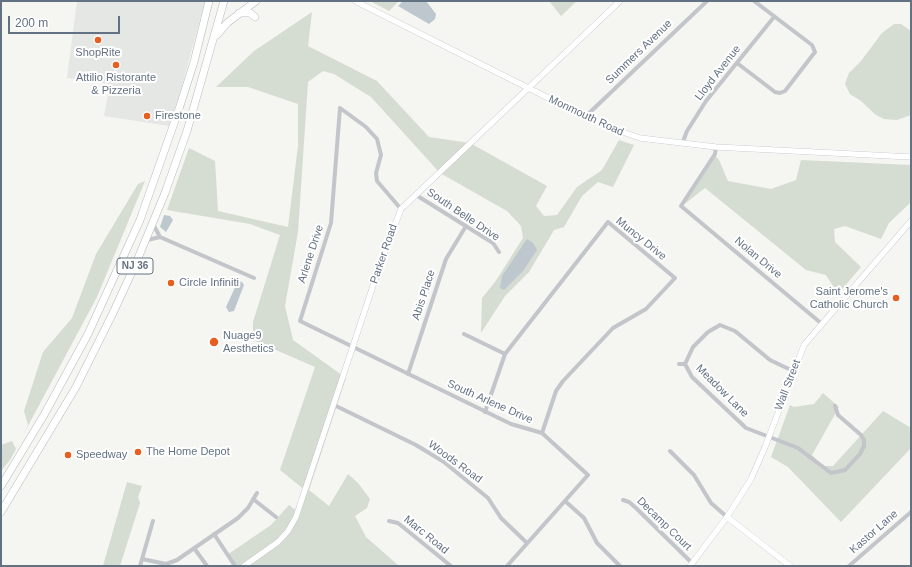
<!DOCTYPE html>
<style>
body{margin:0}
#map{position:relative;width:912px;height:567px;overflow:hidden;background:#f5f5f1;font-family:Arial,sans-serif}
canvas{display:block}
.frame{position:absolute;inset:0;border:2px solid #637283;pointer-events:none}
.scale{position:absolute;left:8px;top:16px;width:112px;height:18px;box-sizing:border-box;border:2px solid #637283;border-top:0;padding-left:5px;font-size:12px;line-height:14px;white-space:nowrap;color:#637283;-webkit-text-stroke:3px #fff;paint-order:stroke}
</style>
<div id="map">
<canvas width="912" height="567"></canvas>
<div class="frame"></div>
<div class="scale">200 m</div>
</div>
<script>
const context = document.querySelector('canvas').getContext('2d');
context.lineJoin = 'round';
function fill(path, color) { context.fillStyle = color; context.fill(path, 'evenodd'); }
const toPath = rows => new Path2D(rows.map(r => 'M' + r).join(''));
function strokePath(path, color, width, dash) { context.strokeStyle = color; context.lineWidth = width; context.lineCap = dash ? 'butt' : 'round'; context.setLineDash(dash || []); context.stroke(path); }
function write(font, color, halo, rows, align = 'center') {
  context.font = font + ' Arial,sans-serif'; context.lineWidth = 4; context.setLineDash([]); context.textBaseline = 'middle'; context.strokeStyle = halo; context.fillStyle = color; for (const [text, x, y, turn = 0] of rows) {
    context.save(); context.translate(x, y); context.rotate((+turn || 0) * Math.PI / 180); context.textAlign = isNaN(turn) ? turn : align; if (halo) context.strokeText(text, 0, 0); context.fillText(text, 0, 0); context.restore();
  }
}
fill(toPath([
 [77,1,205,1,183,82,169,126,104,116,110,84,67,78]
]), '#e5e7e5');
fill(toPath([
 [370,1,399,1,389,11],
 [549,1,577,1,561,16],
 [312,12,308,46,377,81,429,137,470,143,547,186,536,206,544,216,557,215,577,187,602,170,619,140,634,145,613,187,598,182,582,196,564,227,554,230,529,272,505,296,481,333,482,298,495,282,523,238,521,226,507,211,440,173,371,97,334,74,323,71,308,82,298,232,285,306,293,340,346,378,309,490,329,506,348,474,358,483,370,499,367,508,355,516,366,537,399,566,234,566,227,555,271,525,289,505,298,512,306,491,280,470,315,367,253,340,253,322,280,235,250,224,167,210,189,148,215,161,218,211,288,227,298,146,298,104,248,87,216,87,254,51],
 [894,24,901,24,911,31,911,115,897,120,884,119,876,115,861,101,850,94,845,84,849,73,861,61,882,33],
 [715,155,719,160,728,181,771,189,796,180,801,160,911,165,911,202,889,223,881,239,845,226,834,229,835,242,861,267,838,294,826,275,806,270,705,188,682,206],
 [145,181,97,297,22,437,28,425,24,411,43,352,72,318,96,254,138,184],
 [823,393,839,407,812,455,823,466,833,466,883,411,911,428,911,448,841,522,788,467,771,457,790,405,794,407,814,404],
 [12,441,16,449,10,460,1,471,1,445],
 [127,482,142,486,138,497,140,503,120,566,103,566]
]), '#d5dcd2');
fill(toPath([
 [403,1,426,1,436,14,435,19,429,24,398,6],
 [164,215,170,216,173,220,166,232,160,227],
 [527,239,533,243,537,250,523,271,504,290,500,288,502,276],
 [238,281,242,282,244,285,234,311,229,312,226,307]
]), '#bdc7cd');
const secondary = toPath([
 [355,1,600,124,640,138,716,147,911,157],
 [727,517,790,566],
 [244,566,278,542,288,531,296,517,382,259,401,209,620,1],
 [690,566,727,517,751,479,765,447,804,345,911,221]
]);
const highway = toPath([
 [239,13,250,13,255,17],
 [217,35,227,23,256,1],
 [1,486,44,415,88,334,140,220,178,112,194,62,209,1],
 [1,512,76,387,113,313,136,263,165,193,187,131,224,1]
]);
strokePath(secondary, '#b4b9be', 6);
strokePath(highway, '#b5b8bb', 8);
strokePath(toPath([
 [737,63,775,92,780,93,785,91,815,52,812,45,754,1],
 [585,117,707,1],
 [682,144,687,131,706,101,774,17],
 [716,147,715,154,681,206,822,324],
 [416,195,493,243,499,252],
 [401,209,377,181,376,173,381,155,377,139,366,127,340,108,331,223,300,321,511,424,542,433,588,475],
 [608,222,675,278],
 [153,224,160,237,254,278],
 [147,240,160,237],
 [464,334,505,354],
 [679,364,685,364],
 [793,371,770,360,735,331,720,325,708,332,693,347,685,364,692,377,746,428,798,448,831,473,845,470,860,454,864,446,864,440,861,435,838,415,835,406],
 [408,374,446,259,466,226],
 [334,405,416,445,444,462,488,498,501,518,527,543],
 [485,412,505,354,608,222],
 [542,433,556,391,563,381,613,328,646,309,675,278],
 [670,451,694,475,711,503,727,517],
 [253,499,276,517],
 [623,500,629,502,636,508,692,563],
 [565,501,584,518,597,543,620,566],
 [389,521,398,523,451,566],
 [214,534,235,566],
 [194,548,207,566],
 [142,559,166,564,177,560,238,518,248,508,257,493],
 [140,566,153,521],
 [507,566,588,475],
 [849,566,911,512]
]), '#c2c5c9', 4);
strokePath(secondary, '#fff', 5.5);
strokePath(highway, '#fff', 7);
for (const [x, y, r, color] of [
 [98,40,4,"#e65e20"],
 [116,65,4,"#e65e20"],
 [147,116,4,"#e65e20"],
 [171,283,4,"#e65e20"],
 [896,298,4,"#e65e20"],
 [214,342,5,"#e65e20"],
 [138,452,4,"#e65e20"],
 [68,455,4,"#e65e20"]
]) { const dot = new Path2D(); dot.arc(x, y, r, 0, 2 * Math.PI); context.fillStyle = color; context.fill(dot); strokePath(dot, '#fff', 1.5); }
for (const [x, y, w] of [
 [135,266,36]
]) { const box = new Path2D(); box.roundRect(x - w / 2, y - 8, w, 16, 3); context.fillStyle = '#fff'; context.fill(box); strokePath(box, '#637283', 1); }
write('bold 10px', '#637283', null, [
 ["NJ 36",135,266]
]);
write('11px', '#637283', '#fff', [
 ["Summers Avenue",639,52,-44],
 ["Lloyd Avenue",718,73,-52],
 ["Monmouth Road",586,116,25],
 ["South Belle Drive",463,215,34],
 ["Muncy Drive",641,239,39],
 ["Arlene Drive",311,254,-72],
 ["Parker Road",384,254,-71],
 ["Nolan Drive",758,258,40],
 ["Abis Place",424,295,-72],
 ["Wall Street",788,385,-69],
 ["Meadow Lane",722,391,45],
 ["South Arlene Drive",490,402,24],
 ["Woods Road",455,462,36],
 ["Decamp Court",664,524,44],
 ["Kastor Lane",874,532,-41],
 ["Marc Road",426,535,39]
]);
write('11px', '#637283', '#fff', [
 ["ShopRite",98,53,"center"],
 ["Attilio Ristorante",116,78,"center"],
 ["& Pizzeria",116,91,"center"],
 ["Firestone",155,116],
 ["Circle Infiniti",179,283],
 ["Saint Jerome's",888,292,"right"],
 ["Catholic Church",888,305,"right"],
 ["Nuage9",223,336],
 ["Aesthetics",223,349],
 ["The Home Depot",146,452],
 ["Speedway",76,455]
], 'left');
</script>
